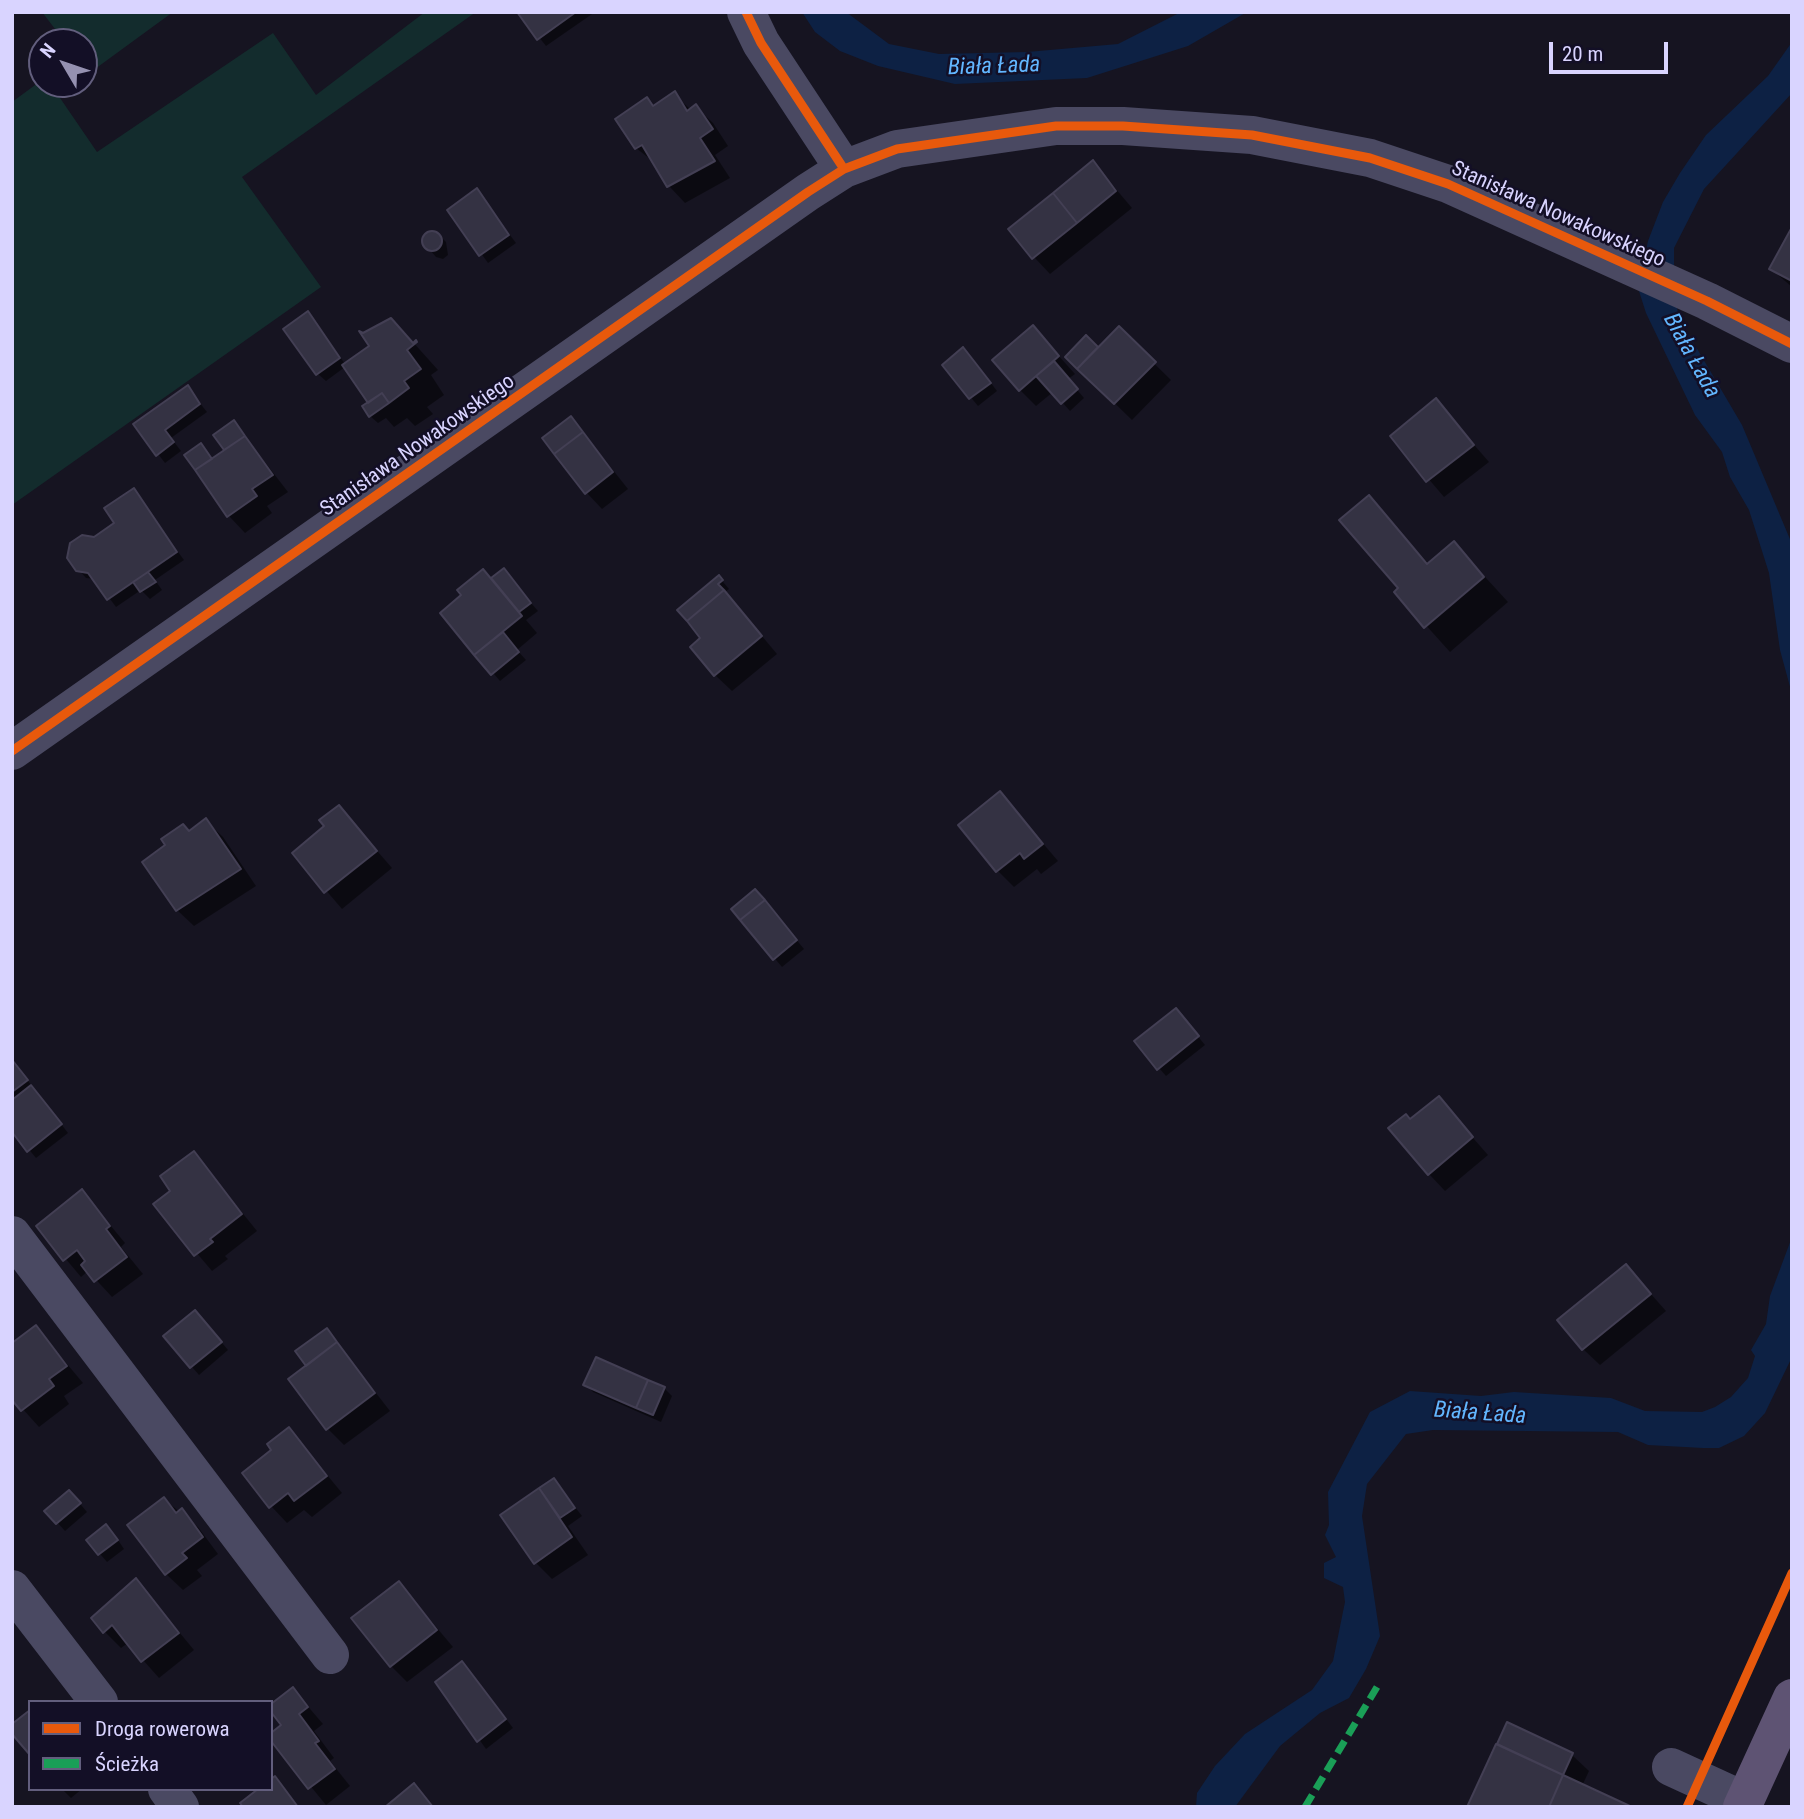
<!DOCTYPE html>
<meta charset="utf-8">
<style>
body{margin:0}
#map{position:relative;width:1804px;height:1819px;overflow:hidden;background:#161421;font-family:"Roboto Condensed",sans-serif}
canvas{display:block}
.frame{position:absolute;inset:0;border:14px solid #d9d4ff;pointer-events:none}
.legend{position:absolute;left:28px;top:1700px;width:245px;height:91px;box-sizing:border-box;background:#130f26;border:2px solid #625e7d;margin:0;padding:9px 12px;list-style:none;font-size:21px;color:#d9d4ff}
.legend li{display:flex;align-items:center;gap:14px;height:35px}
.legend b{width:35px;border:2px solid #625e7d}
.north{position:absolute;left:28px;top:28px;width:70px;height:70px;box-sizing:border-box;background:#130f26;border:2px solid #625e7d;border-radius:50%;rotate:309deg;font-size:19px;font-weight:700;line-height:28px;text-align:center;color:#d9d4ff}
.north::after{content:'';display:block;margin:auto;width:24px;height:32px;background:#9591b1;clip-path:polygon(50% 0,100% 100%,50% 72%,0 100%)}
.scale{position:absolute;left:1549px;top:42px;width:119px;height:32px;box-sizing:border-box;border:4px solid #d9d4ff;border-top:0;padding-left:9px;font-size:21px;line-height:24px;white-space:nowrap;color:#d9d4ff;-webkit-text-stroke:5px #130f26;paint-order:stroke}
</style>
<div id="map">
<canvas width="1804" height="1819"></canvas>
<div class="frame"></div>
<ul class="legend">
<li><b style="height:9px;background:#e8590c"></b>Droga rowerowa</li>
<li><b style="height:9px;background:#1a9f57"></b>Ścieżka</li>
</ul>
<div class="north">N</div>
<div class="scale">20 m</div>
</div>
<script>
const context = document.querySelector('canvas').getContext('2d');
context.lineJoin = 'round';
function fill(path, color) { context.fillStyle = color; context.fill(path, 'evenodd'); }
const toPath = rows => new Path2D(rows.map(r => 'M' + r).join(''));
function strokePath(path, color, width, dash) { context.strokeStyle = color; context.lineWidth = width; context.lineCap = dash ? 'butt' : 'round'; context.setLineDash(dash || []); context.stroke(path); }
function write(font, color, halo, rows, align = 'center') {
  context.font = font + ' "Roboto Condensed",sans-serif'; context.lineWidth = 5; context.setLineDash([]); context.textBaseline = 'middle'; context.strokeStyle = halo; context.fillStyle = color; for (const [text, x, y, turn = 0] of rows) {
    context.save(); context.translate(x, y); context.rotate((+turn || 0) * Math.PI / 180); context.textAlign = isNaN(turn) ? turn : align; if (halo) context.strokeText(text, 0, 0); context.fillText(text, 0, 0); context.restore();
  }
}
fill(toPath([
 [42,12,173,12,84,77,84,42,65,42],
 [425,12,476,12,242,177,321,287,12,505,12,102,42,80,42,84,73,84,58,95,97,152,273,33,316,95]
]), '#132c2d');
fill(toPath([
 [802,12,846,12,889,44,939,54,1027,52,1118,44,1181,12,1247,12,1188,46,1087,78,955,84,878,66,840,51,815,32],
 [1792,42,1792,93,1704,189,1674,248,1674,293,1679,318,1742,425,1792,544,1792,694,1780,650,1769,573,1749,510,1730,477,1722,452,1695,415,1646,313,1638,288,1648,241,1663,202,1680,173,1706,135,1768,76],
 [1792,1237,1792,1357,1765,1413,1744,1436,1719,1448,1703,1448,1648,1445,1618,1432,1433,1430,1406,1434,1367,1484,1362,1516,1380,1636,1366,1669,1349,1698,1320,1713,1280,1746,1235,1807,1196,1807,1197,1793,1215,1766,1245,1734,1312,1690,1333,1661,1345,1602,1343,1587,1324,1578,1324,1563,1336,1557,1325,1535,1329,1525,1328,1492,1370,1412,1410,1391,1481,1396,1514,1392,1611,1398,1645,1411,1702,1412,1715,1407,1731,1397,1748,1378,1755,1356,1751,1350,1766,1324,1770,1296]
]), '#0d2144');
fill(toPath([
 [519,12,595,12,546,46],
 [674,94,691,110,696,107,713,123,728,146,715,155,730,178,685,203,669,186,655,163,636,148,647,100,654,107],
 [1093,162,1132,208,1050,274,1034,257],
 [477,191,516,243,488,263,450,210],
 [1792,231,1792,287,1771,269],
 [430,232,438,234,446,242,448,255,443,259,436,257,423,242,425,235],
 [307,314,346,365,372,347,364,335,385,321,395,322,438,370,431,375,444,395,427,407,433,414,415,426,407,418,394,427,386,418,378,423,370,416,370,403,345,367,326,381,318,374],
 [1033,327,1075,374,1068,379,1084,398,1070,411,1053,392,1036,406,1020,390],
 [1119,329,1171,380,1132,420,1067,357,1086,337,1098,350],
 [971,357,997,391,978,406,944,365],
 [187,387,207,412,171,438,181,451,165,463,135,424],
 [1436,401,1489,462,1444,497,1392,436],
 [234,422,288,492,267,506,272,513,245,533,229,516,186,455,201,445,213,460,226,451,215,436],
 [578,426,628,489,602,509,586,492],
 [133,491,184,560,155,580,162,590,150,599,141,590,116,607,95,579,86,578,78,569,95,539,117,523],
 [1369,498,1429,564,1454,543,1508,602,1450,652,1396,592,1400,589],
 [503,571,538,611,526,620,537,633,517,650,526,660,500,681,442,613],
 [719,577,729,589,725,592,777,654,732,691,715,675,702,638],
 [1000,793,1058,861,1041,874,1037,869,1014,887,998,871],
 [339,807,392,868,342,909,294,853,326,826],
 [206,821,223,837,256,886,194,926,177,910,168,845],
 [763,899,804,949,782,967,733,909],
 [1183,1018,1205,1045,1166,1076,1159,1068],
 [12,1060,68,1133,36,1158,12,1129],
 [1438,1098,1488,1155,1445,1191,1429,1174,1411,1121],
 [194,1153,257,1231,225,1256,228,1259,212,1271,155,1204,172,1191],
 [82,1191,125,1243,121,1247,143,1274,112,1297,88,1271,81,1277,38,1226],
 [1626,1266,1666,1311,1600,1365,1583,1349],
 [203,1320,228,1350,199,1375,165,1336],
 [36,1327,83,1383,64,1396,69,1404,39,1427,12,1397],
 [327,1330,390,1411,344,1445,327,1428,308,1366],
 [586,1384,664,1388,672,1396,661,1422,593,1392],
 [289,1429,342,1493,312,1517,304,1510,287,1523,271,1506,274,1450],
 [554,1480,582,1516,568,1526,588,1555,552,1579,536,1563,503,1515],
 [164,1499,198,1527,218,1554,197,1570,202,1576,183,1590,166,1574],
 [77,1500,87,1512,65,1531,47,1511],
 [114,1534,124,1549,107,1562,88,1540],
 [136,1580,194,1650,159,1678,128,1643,121,1648,104,1631],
 [399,1583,453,1647,407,1682,391,1666],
 [470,1671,513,1728,486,1749,438,1682],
 [293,1689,323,1724,314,1731,334,1758,330,1761,350,1786,326,1805,271,1738,284,1726],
 [1508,1725,1572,1755,1589,1771,1582,1786,1497,1747],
 [62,1789,82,1789,71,1798]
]), '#0007');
const building = toPath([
 [517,12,576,12,537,40,517,12],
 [675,91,687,111,696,104,713,129,700,138,715,161,667,187,642,145,635,149,615,119,647,97,653,106,675,91],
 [1093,160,1116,191,1077,223,1053,193,1093,160],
 [477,188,509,235,479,256,447,210,477,188],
 [1053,193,1077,223,1032,259,1008,229,1053,193],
 [1792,227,1792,281,1769,269,1792,227],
 '422 241a10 10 0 1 1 20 0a10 10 0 1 1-20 0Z',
 [308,311,340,358,316,375,283,329,308,311],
 [391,318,413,343,416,340,417,342,407,350,421,369,404,381,409,388,389,403,382,393,368,403,342,365,369,346,359,331,363,333,391,318],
 [1033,325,1059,356,1019,391,992,360,1033,325],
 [1119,326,1156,362,1114,404,1077,369,1119,326],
 [1086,335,1098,347,1077,369,1065,357,1086,335],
 [963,347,991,383,969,399,942,365,963,347],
 [1054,361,1078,389,1061,404,1036,376,1054,361],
 [188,385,200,404,165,430,174,442,156,456,133,424,188,385],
 [382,393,389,403,369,417,362,406,382,393],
 [1436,398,1474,445,1426,482,1390,436,1436,398],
 [571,416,583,432,554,454,542,438,571,416],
 [234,420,245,436,224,450,213,435,234,420],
 [583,432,613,472,585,494,554,454,583,432],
 [245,436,273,475,252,489,257,496,227,517,195,470,245,436],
 [201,443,212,459,195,470,184,455,201,443],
 [134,488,177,552,107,600,88,573,76,571,67,558,70,543,82,535,94,537,114,523,104,508,134,488],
 [1369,495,1427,564,1454,541,1484,577,1424,628,1394,592,1398,588,1339,520,1369,495],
 [504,568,531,603,519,612,491,578,504,568],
 [483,569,522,616,474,655,440,613,461,595,457,590,483,569],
 [148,572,156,582,140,592,133,582,148,572],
 [719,575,723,580,718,584,724,590,687,621,677,610,719,575],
 [724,590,762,636,714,676,690,647,700,638,687,621,724,590],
 [503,632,519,652,491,675,474,655,503,632],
 [1000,791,1043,844,1024,859,1020,853,996,872,958,825,1000,791],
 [339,805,377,851,324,893,292,853,324,826,319,820,339,805],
 [206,818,241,869,176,911,142,862,165,845,161,839,183,824,189,831,206,818],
 [755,889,765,900,740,920,731,909,755,889],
 [765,900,797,940,773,960,740,920,765,900],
 [1176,1008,1199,1036,1157,1070,1134,1041,1176,1008],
 [13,1061,28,1080,12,1092,12,1062,13,1061],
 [31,1085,62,1124,27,1152,12,1132,12,1100,31,1085],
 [1439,1096,1473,1137,1428,1175,1388,1128,1406,1114,1410,1119,1439,1096],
 [194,1151,242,1214,210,1239,213,1242,194,1256,153,1204,170,1191,160,1176,194,1151],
 [82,1189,110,1226,106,1229,127,1257,94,1282,81,1265,85,1261,77,1250,63,1261,36,1226,82,1189],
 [1626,1264,1651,1294,1582,1350,1557,1320,1626,1264],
 [195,1310,222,1342,190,1368,163,1336,195,1310],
 [36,1325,67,1366,49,1379,54,1386,21,1411,12,1400,12,1343,36,1325],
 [327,1328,337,1342,306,1366,295,1351,327,1328],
 [337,1342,375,1393,326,1430,288,1379,337,1342],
 [596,1357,648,1380,636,1408,583,1385,596,1357],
 [648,1380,665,1387,653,1415,636,1408,648,1380],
 [289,1427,327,1476,294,1501,288,1493,269,1508,242,1473,271,1450,267,1444,289,1427],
 [554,1478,575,1508,560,1518,539,1488,554,1478],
 [539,1488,572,1537,534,1564,500,1515,539,1488],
 [69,1490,81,1503,56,1524,44,1511,69,1490],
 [164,1497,176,1513,182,1508,203,1537,182,1553,187,1558,165,1575,127,1525,164,1497],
 [106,1524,118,1540,98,1555,86,1540,106,1524],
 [136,1578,179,1633,141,1662,112,1625,103,1633,91,1618,136,1578],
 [399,1581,437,1630,390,1667,351,1618,399,1581],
 [462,1661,506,1719,477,1742,435,1682,462,1661],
 [293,1687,308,1707,299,1714,319,1741,315,1743,335,1769,308,1789,271,1741,271,1733,281,1725,271,1712,271,1704,293,1687],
 [30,1710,30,1755,12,1734,12,1724,30,1710],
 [1507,1722,1573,1753,1563,1775,1497,1744,1507,1722],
 [1496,1744,1563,1775,1549,1807,1467,1807,1496,1744],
 [1563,1775,1632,1807,1549,1807,1563,1775],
 [275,1776,298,1807,243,1807,240,1803,258,1789,271,1789,271,1779,275,1776],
 [414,1783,433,1807,385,1807,414,1783]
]);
fill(building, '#343243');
strokePath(building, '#433f54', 2);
strokePath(toPath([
 [746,12,761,43,844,169],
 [12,751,808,192,844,169,897,149,1056,126,1123,126,1252,135,1370,158,1448,184,1707,301,1792,344],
 [12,1235,330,1655],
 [12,1589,99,1702],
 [1671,1767,1745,1801],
 [167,1789,180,1807]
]), '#4a4962', 38);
strokePath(toPath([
 [1742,1807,1792,1698]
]), '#5e5373', 38);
strokePath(toPath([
 [1305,1807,1377,1687]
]), '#1a9f57', 7, [14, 7]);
strokePath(toPath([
 [746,12,761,43,844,169],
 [12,751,808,192,844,169,897,149,1056,126,1123,126,1252,135,1370,158,1448,184,1707,301,1792,344],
 [1687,1807,1792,1573]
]), '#e8590c', 9);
write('21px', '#d9d4ff', '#130f26', [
 ["Stanisława Nowakowskiego",1558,215,24],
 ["Stanisława Nowakowskiego",418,446,-35]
]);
write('italic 23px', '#62b6ff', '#130f26', [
 ["Biała Łada",994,67,-2],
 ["Biała Łada",1691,356,61],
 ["Biała Łada",1480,1414,4]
]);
</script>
